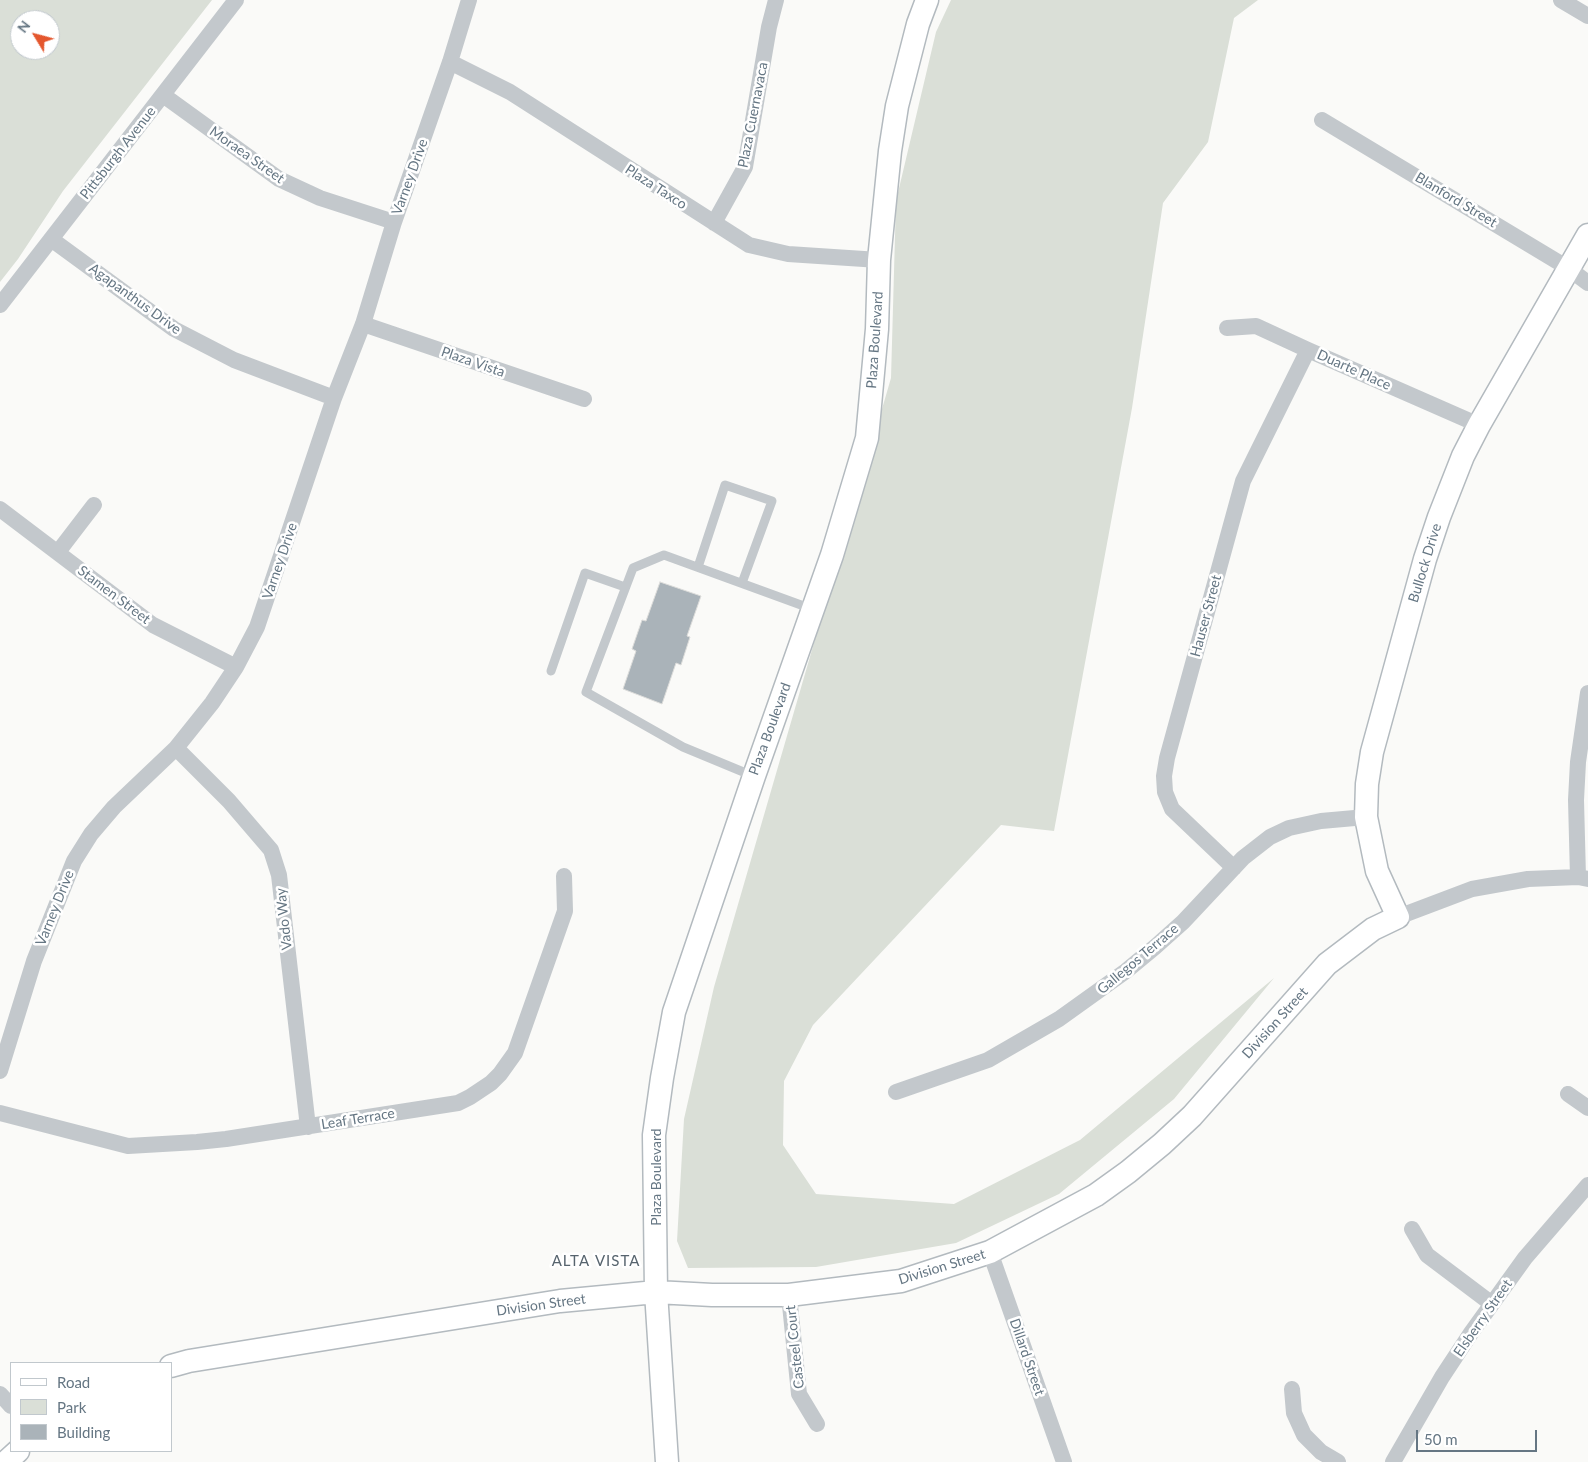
<!DOCTYPE html>
<style>
body{margin:0}
#map{position:relative;width:1588px;height:1462px;overflow:hidden;background:#fafaf8;font-family:Lato,sans-serif}
canvas{display:block}
.legend{position:absolute;left:10px;top:1362px;width:162px;height:90px;box-sizing:border-box;background:#fff;border:1px solid #c1c8cd;margin:0;padding:6px 9px;list-style:none;font-size:15px;color:#657683}
.legend li{display:flex;align-items:center;gap:10px;height:25px}
.legend b{width:25px;border:1px solid #c1c8cd}
.north{position:absolute;left:10px;top:10px;width:50px;height:50px;box-sizing:border-box;background:#fff;border:1px solid #c1c8cd;border-radius:50%;rotate:307deg;font-size:14px;font-weight:700;line-height:20px;text-align:center;color:#657683}
.north::after{content:'';display:block;margin:auto;width:18px;height:22px;background:#e4572e;clip-path:polygon(50% 0,100% 100%,50% 72%,0 100%)}
.scale{position:absolute;left:1416px;top:1430px;width:121px;height:22px;box-sizing:border-box;border:2px solid #657683;border-top:0;padding-left:6px;font-size:15px;line-height:18px;white-space:nowrap;color:#657683;-webkit-text-stroke:4px #fff;paint-order:stroke}
</style>
<div id="map">
<canvas width="1588" height="1462"></canvas>
<ul class="legend">
<li><b style="height:6px;background:#fff"></b>Road</li>
<li><b style="height:14px;background:#dadfd7"></b>Park</li>
<li><b style="height:14px;background:#aab3b9"></b>Building</li>
</ul>
<div class="north">N</div>
<div class="scale">50 m</div>
</div>
<script>
const context = document.querySelector('canvas').getContext('2d');
context.lineJoin = 'round';
function fill(path, color) { context.fillStyle = color; context.fill(path, 'evenodd'); }
const toPath = rows => new Path2D(rows.map(r => 'M' + r).join(''));
function strokePath(path, color, width, dash) { context.strokeStyle = color; context.lineWidth = width; context.lineCap = dash ? 'butt' : 'round'; context.setLineDash(dash || []); context.stroke(path); }
function write(font, color, halo, rows, align = 'center') {
  context.font = font + ' Lato,sans-serif'; context.lineWidth = 5; context.setLineDash([]); context.textBaseline = 'middle'; context.strokeStyle = halo; context.fillStyle = color; for (const [text, x, y, turn = 0] of rows) {
    context.save(); context.translate(x, y); context.rotate((+turn || 0) * Math.PI / 180); context.textAlign = isNaN(turn) ? turn : align; if (halo) context.strokeText(text, 0, 0); context.fillText(text, 0, 0); context.restore();
  }
}
fill(toPath([
 [0,0,212,0,63,191,18,259,0,282],
 [20,20,50,20,50,50,20,50],
 [951,0,1258,0,1234,18,1208,142,1163,203,1132,408,1054,831,1001,825,813,1025,784,1081,783,1145,816,1194,954,1204,1080,1140,1274,978,1174,1099,1059,1194,956,1243,816,1267,688,1268,677,1241,684,1119,714,987,891,378,896,201,936,32]
]), '#dadfd7');
const building = toPath([
 [660,582,701,596,687,636,690,637,681,665,676,663,662,704,623,689,636,651,632,649,642,620,646,621,660,582]
]);
fill(building, '#aab3b9');
strokePath(building, '#dcdcda', 1);
const secondary = toPath([
 [171,1366,189,1361,560,1301,656,1292,712,1295,789,1295,901,1281,990,1252,1096,1195,1128,1172,1162,1144,1192,1116,1327,964,1373,929,1398,917,1377,871,1366,817,1367,784,1372,752,1425,559,1439,517,1463,456,1479,425,1588,235],
 [6,1462,18,1451],
 [667,1462,656,1292,654,1135,662,1078,674,1012,754,776,832,555,867,438,877,329,879,260,890,151,897,106,918,24,927,0]
]);
strokePath(secondary, '#b3babf', 25);
strokePath(toPath([
 [698,567,725,485,772,501,742,583],
 [551,671,585,573,625,587],
 [753,776,683,747,586,692,633,568,664,555,812,609]
]), '#c3c8cc', 9);
strokePath(toPath([
 [1561,0,1588,16],
 [450,62,510,92,749,245,788,254,879,260],
 [163,95,279,179,320,198,394,222],
 [1322,120,1568,268,1588,283],
 [714,223,745,167,769,27,776,0],
 [51,239,174,329,234,360,334,398],
 [0,305,236,0],
 [363,324,584,399],
 [1227,328,1256,326,1308,350,1479,425],
 [0,509,153,625,236,667],
 [58,552,94,505],
 [176,748,229,801,271,850,279,875,308,1127],
 [1234,868,1172,809,1165,792,1164,776,1167,758,1243,481,1308,350],
 [1578,877,1576,800,1578,762,1588,693],
 [1398,917,1472,889,1528,879,1578,877,1588,879],
 [0,1071,34,961,74,861,91,834,114,807,176,748,212,703,236,667,257,627,334,398,363,324,394,222,450,62,469,0],
 [896,1092,988,1060,1059,1019,1126,971,1155,947,1183,922,1243,858,1270,837,1289,828,1321,821,1366,817],
 [1568,1094,1588,1108],
 [0,1113,128,1146,197,1142,226,1139,458,1103,470,1097,491,1083,500,1074,515,1053,565,911,564,876],
 [1412,1229,1427,1255,1492,1304],
 [990,1252,1064,1462],
 [789,1295,799,1394,817,1424],
 [1292,1389,1294,1413,1304,1435,1321,1452,1338,1462],
 [0,1394,11,1406],
 [1393,1462,1442,1377,1471,1333,1525,1258,1588,1185]
]), '#c3c8cc', 16);
strokePath(secondary, '#fff', 22);
write('14px', '#657683', '#fff', [
 ["Plaza Cuernavaca",753,115,-79],
 ["Pittsburgh Avenue",118,153,-52],
 ["Moraea Street",247,155,35],
 ["Varney Drive",410,177,-70],
 ["Plaza Taxco",656,187,33],
 ["Blanford Street",1456,200,31],
 ["Agapanthus Drive",135,299,36],
 ["Plaza Boulevard",875,340,-86],
 ["Plaza Vista",473,362,19],
 ["Duarte Place",1354,370,24],
 ["Varney Drive",280,561,-71],
 ["Bullock Drive",1425,563,-73],
 ["Stamen Street",114,595,37],
 ["Hauser Street",1206,616,-75],
 ["Plaza Boulevard",770,729,-70],
 ["Varney Drive",55,908,-68],
 ["Vado Way",284,919,-96],
 ["Gallegos Terrace",1138,959,-40],
 ["Division Street",1275,1023,-48],
 ["Leaf Terrace",358,1119,-9],
 ["Plaza Boulevard",656,1177,-90],
 ["Division Street",942,1267,-17],
 ["Division Street",541,1305,-8],
 ["Elsberry Street",1483,1318,-55],
 ["Casteel Court",795,1347,-96],
 ["Dillard Street",1027,1357,71]
]);
context.letterSpacing = '1px';
write('15px', '#57646e', '#fff', [
 ["ALTA VISTA",596,1261]
]);
context.letterSpacing = '0px';
</script>
